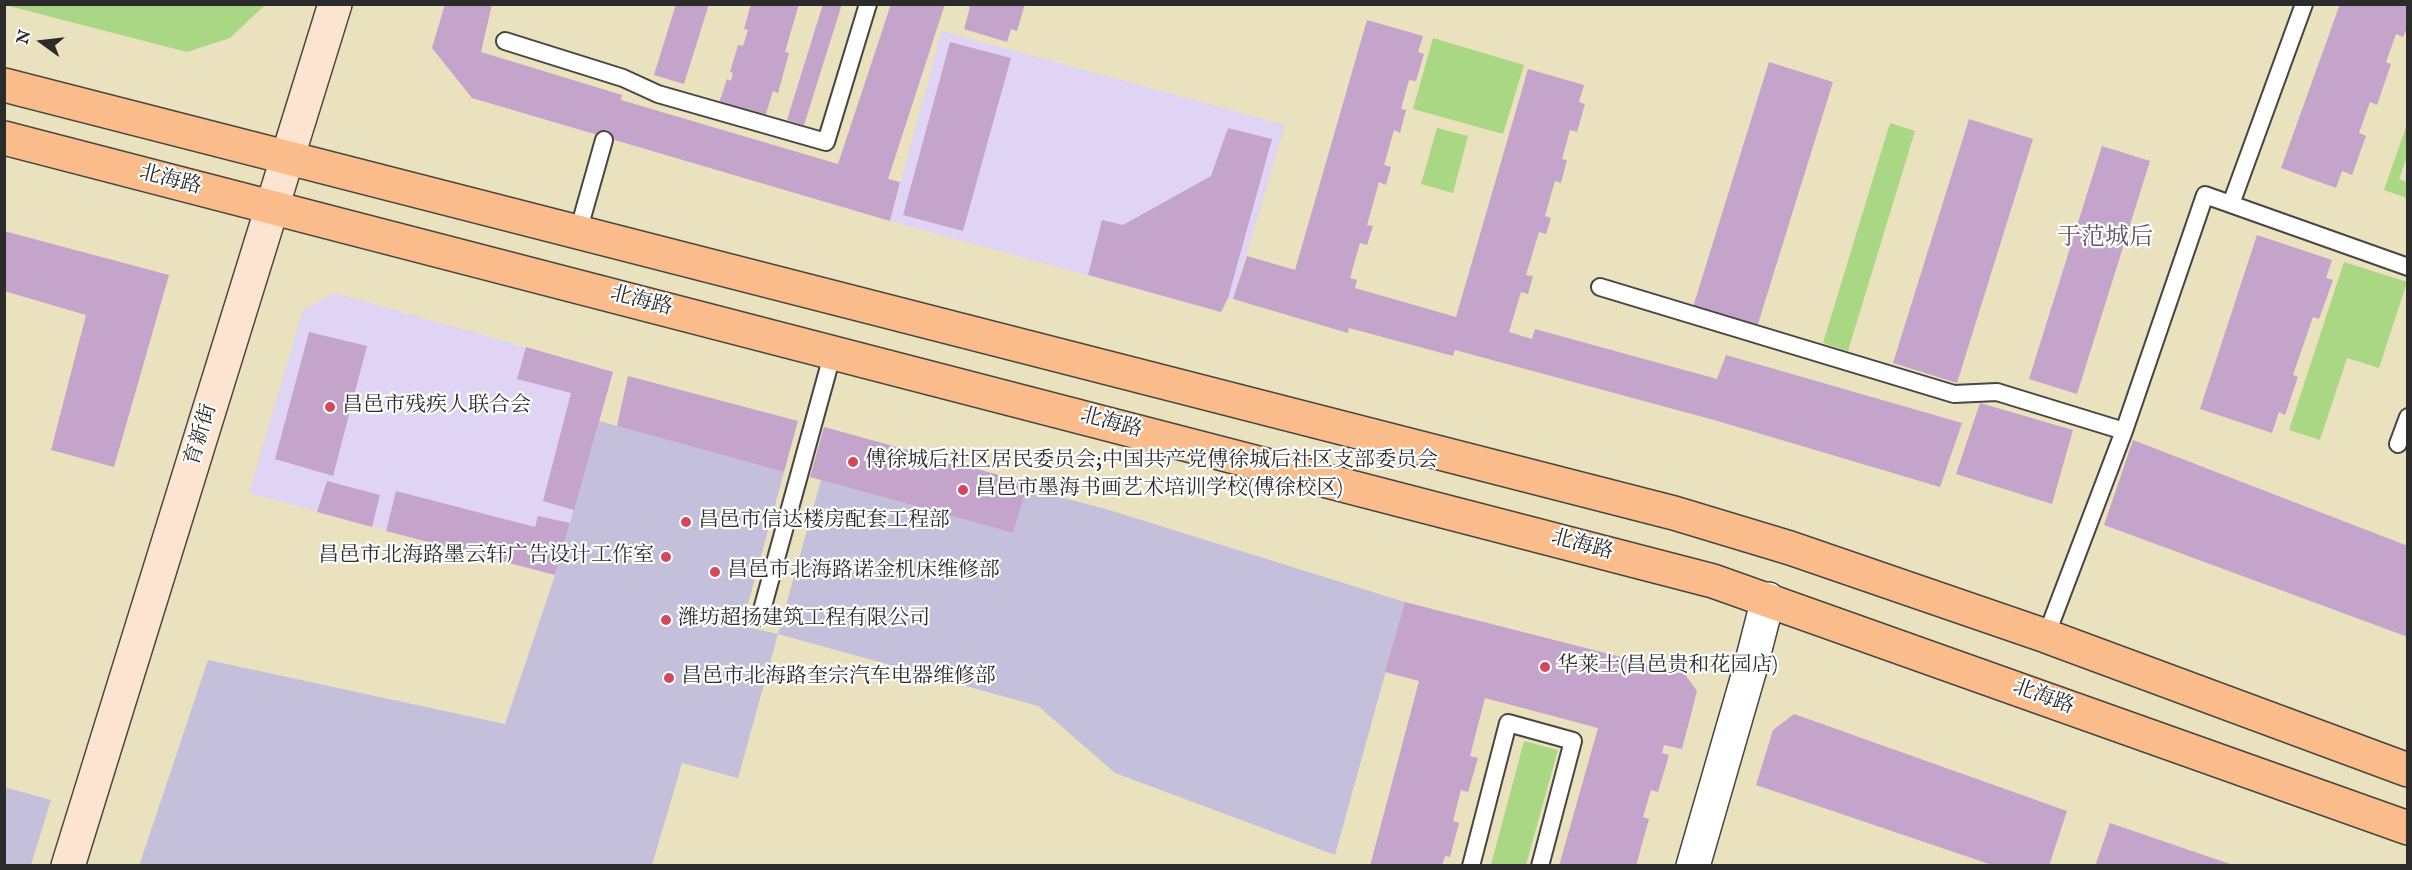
<!DOCTYPE html>
<meta charset="utf-8">
<style>
body{margin:0}
#map{position:relative;width:2412px;height:870px;overflow:hidden;background:#eae1bf;font-family:"IM FELL English",serif}
canvas{display:block}
.frame{position:absolute;inset:0;border:6px solid #2b2b2b;pointer-events:none}
.north{position:absolute;left:12px;top:12px;width:60px;height:60px;-webkit-text-stroke:4px #fff;paint-order:stroke;rotate:285deg;font-size:16px;font-weight:700;line-height:24px;text-align:center;color:#2b2b2b}
.north::after{content:'';display:block;margin:auto;width:21px;height:27px;background:#2b2b2b;clip-path:polygon(50% 0,100% 100%,50% 72%,0 100%)}
</style>
<div id="map">
<canvas width="2412" height="870"></canvas>
<div class="frame"></div>
<div class="north">N</div>
</div>
<script>
const context = document.querySelector('canvas').getContext('2d');
context.lineJoin = 'round';
function fill(path, color) { context.fillStyle = color; context.fill(path, 'evenodd'); }
const toPath = rows => new Path2D(rows.map(r => 'M' + r).join(''));
function strokePath(path, color, width, dash) { context.strokeStyle = color; context.lineWidth = width; context.lineCap = dash ? 'butt' : 'round'; context.setLineDash(dash || []); context.stroke(path); }
function write(font, color, halo, rows, align = 'center') {
  context.font = font + ' "IM FELL English","Noto Serif SC",serif'; context.lineWidth = 4.5; context.setLineDash([]); context.textBaseline = 'middle'; context.strokeStyle = halo; context.fillStyle = color; for (const [text, x, y, turn = 0] of rows) {
    context.save(); context.translate(x, y); context.rotate((+turn || 0) * Math.PI / 180); context.textAlign = isNaN(turn) ? turn : align; if (halo) context.strokeText(text, 0, 0); context.fillText(text, 0, 0); context.restore();
  }
}
fill(toPath([
 [942,31,1285,125,1233,299,1228,298,1221,312,890,221],
 [335,293,613,372,555,575,249,493,303,310]
]), '#e0d4f4');
fill(toPath([
 [599,421,784,472,742,626,778,634,821,480,1013,533,1026,488,1109,510,1405,602,1335,855,1115,773,1038,706,778,634,738,778,682,763,652,865,139,866,208,660,505,724,555,575],
 [4,787,51,800,31,865,5,865]
]), '#c4c0db');
fill(toPath([
 [5,5,5,4,265,5,230,38,187,52],
 [1433,38,1524,65,1503,134,1413,109],
 [1890,123,1915,131,1848,351,1823,343],
 [2407,124,2407,157,2399,179,2407,182,2407,198,2384,190],
 [1437,128,1468,136,1453,193,1421,184],
 [2344,262,2407,282,2379,368,2347,358,2320,440,2289,430],
 [1524,741,1558,750,1526,865,1491,865]
]), '#a9d784');
fill(toPath([
 [445,4,492,4,481,52,622,95,621,100,838,164,891,4,945,4,888,179,900,182,890,221,472,98,432,48],
 [676,4,709,4,684,84,654,75],
 [751,4,799,4,785,52,789,53,778,93,773,91,765,117,719,103,727,79,731,81,733,73,730,72,738,45,743,46,748,30,744,29],
 [823,4,842,4,804,125,787,120],
 [963,4,1025,4,1017,31,1011,29,1007,42,964,29,970,7],
 [2340,4,2408,4,2408,26,2403,37,2396,34,2386,62,2391,64,2377,105,2370,102,2359,133,2366,136,2352,175,2342,171,2336,188,2281,168],
 [1367,20,1423,36,1418,52,1424,54,1416,81,1409,80,1401,109,1406,110,1400,133,1394,130,1384,165,1391,167,1386,185,1379,182,1367,225,1373,226,1367,245,1360,243,1350,278,1357,280,1355,288,1456,317,1528,69,1584,85,1579,102,1585,104,1577,132,1570,130,1562,159,1567,160,1561,183,1555,181,1545,216,1551,218,1546,234,1539,232,1526,275,1533,276,1528,294,1521,292,1509,332,1532,339,1535,329,1717,379,1726,355,1962,423,1940,487,1714,420,1455,350,1453,356,1349,328,1348,333,1233,299,1247,256,1295,270],
 [950,42,1011,58,963,231,903,215],
 [1769,62,1833,82,1757,327,1693,307],
 [1969,119,2033,139,1957,383,1893,363],
 [1228,128,1272,139,1228,298,1221,312,1088,275,1102,220,1123,225,1211,176],
 [2102,146,2150,161,2077,394,2029,379],
 [4,231,169,275,114,467,51,450,86,315,4,291],
 [2257,235,2332,260,2326,278,2333,280,2319,319,2313,317,2293,375,2298,377,2285,415,2279,412,2272,433,2200,409],
 [309,332,367,346,333,476,275,459],
 [526,347,613,372,574,510,543,501,571,393,517,379],
 [628,376,798,421,784,472,617,426],
 [1980,403,2073,430,2052,504,1956,474],
 [824,427,1028,483,1013,533,810,477],
 [2133,440,2408,546,2408,637,2104,525],
 [327,481,380,495,372,527,317,512],
 [396,491,535,527,538,516,570,523,555,575,386,531],
 [1405,602,1684,673,1697,691,1682,749,1664,745,1662,753,1669,755,1658,792,1651,790,1643,817,1649,819,1636,866,1559,866,1598,728,1485,698,1470,756,1478,758,1468,792,1461,790,1453,821,1459,823,1450,857,1445,856,1442,866,1370,866,1419,681,1385,672],
 [1794,714,2067,811,2049,866,1995,866,1756,785,1773,730],
 [2110,823,2233,865,2233,866,2095,866]
]), '#c4a4cb');
const lane = toPath([
 [505,41,623,78,658,94,826,142,868,4],
 [2231,204,2304,4],
 [578,232,604,140],
 [1600,287,1954,394,1997,392,2124,431],
 [2398,444,2408,417],
 [760,617,833,352],
 [2046,636,2124,431,2205,195,2408,267],
 [1471,866,1508,723,1573,741,1540,866]
]);
const street = toPath([
 [1693,866,1750,669,1768,599]
]);
const secondary = toPath([
 [68,866,335,4]
]);
const primary = toPath([
 [4,85,1674,513,1790,548,2046,636,2408,770],
 [4,138,1713,581,2408,828]
]);
strokePath(lane, '#484641', 20);
strokePath(street, '#484641', 36);
strokePath(secondary, '#484641', 36);
strokePath(primary, '#484641', 36);
strokePath(lane, '#fff', 16);
strokePath(street, '#fff', 33);
strokePath(secondary, '#fde4d1', 33);
strokePath(primary, '#fabc8b', 33);
for (const [x, y, r, color] of [
 [330,407,6,"#d1495b"],
 [853,462,6,"#d1495b"],
 [963,490,6,"#d1495b"],
 [686,522,6,"#d1495b"],
 [666,557,6,"#d1495b"],
 [715,572,6,"#d1495b"],
 [666,620,6,"#d1495b"],
 [1545,667,6,"#d1495b"],
 [669,678,6,"#d1495b"]
]) { const dot = new Path2D(); dot.arc(x, y, r, 0, 2 * Math.PI); context.fillStyle = color; context.fill(dot); strokePath(dot, '#fff', 2); }
write('21px', '#2b2b2b', '#fff', [
 ["北海路",170,181,14],
 ["北海路",641,302,14],
 ["北海路",1111,424,15],
 ["育新街",202,435,-73],
 ["北海路",1582,546,15],
 ["北海路",2043,698,20]
]);
write('21px', '#2b2b2b', '#fff', [
 ["昌邑市残疾人联合会",342,407],
 ["傅徐城后社区居民委员会;中国共产党傅徐城后社区支部委员会",865,462],
 ["昌邑市墨海书画艺术培训学校(傅徐校区)",975,490],
 ["昌邑市信达楼房配套工程部",698,522],
 ["昌邑市北海路墨云轩广告设计工作室",654,557,"right"],
 ["昌邑市北海路诺金机床维修部",727,572],
 ["潍坊超扬建筑工程有限公司",678,620],
 ["华莱士(昌邑贵和花园店)",1557,667],
 ["昌邑市北海路奎宗汽车电器维修部",681,678]
], 'left');
write('24px', '#615563', '#fff', [
 ["于范城后",2105,239]
]);
</script>
